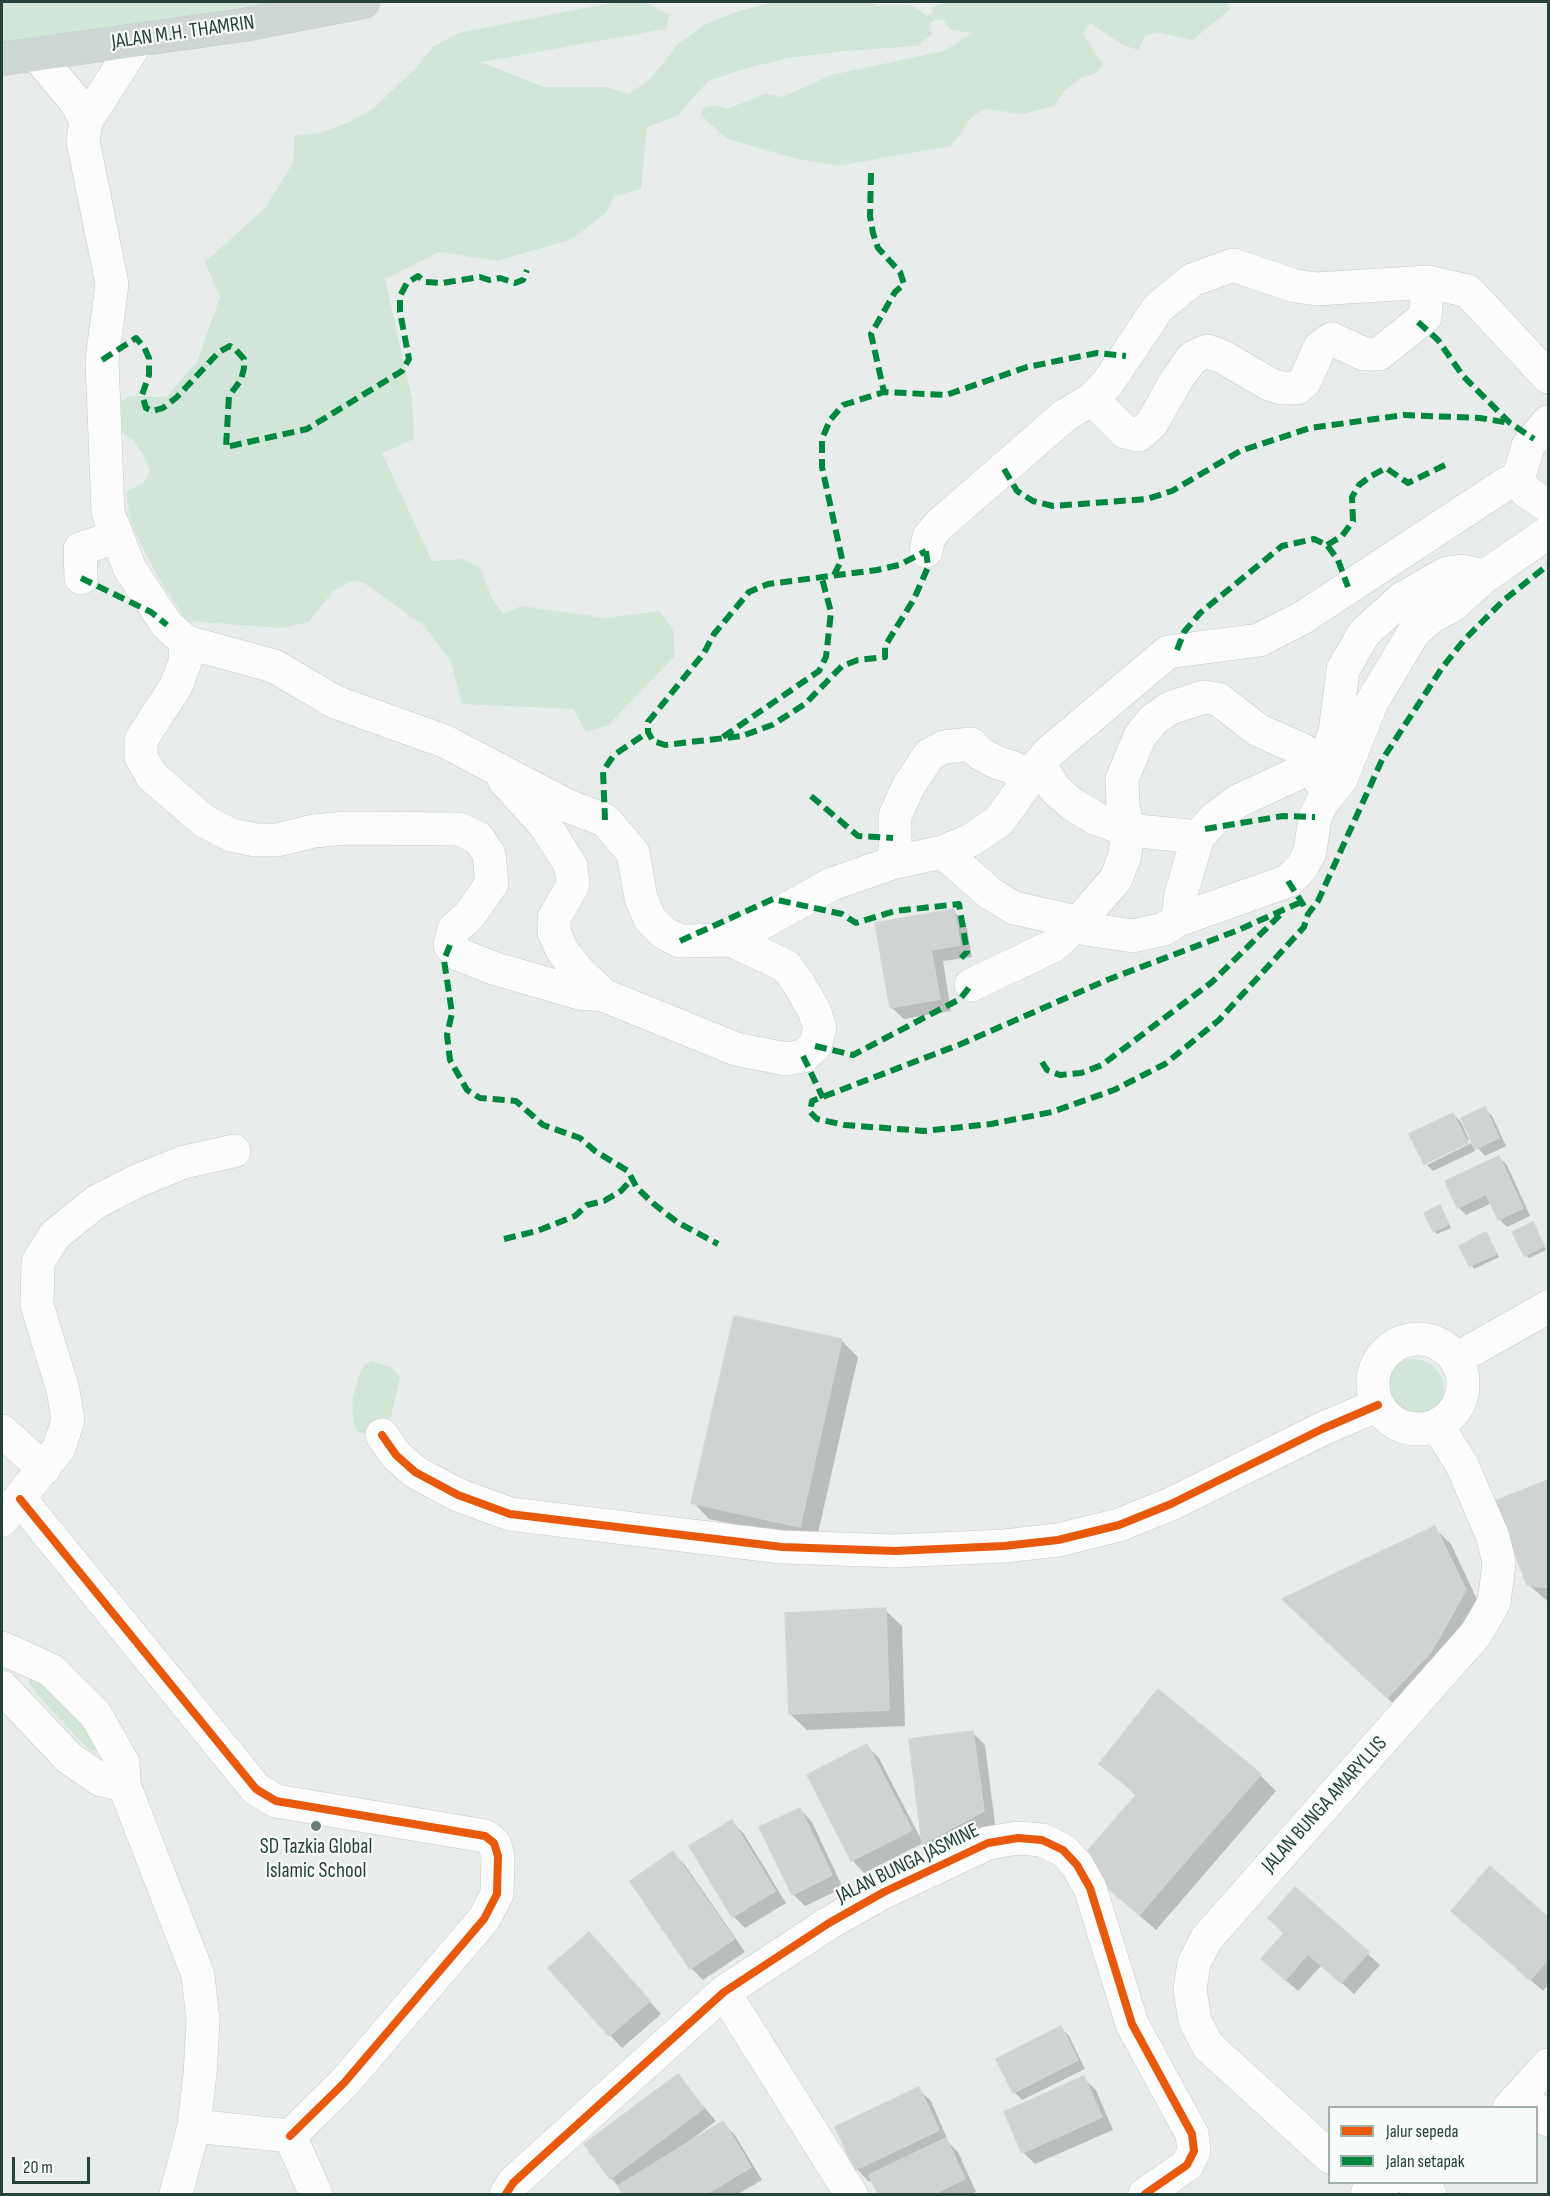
<!DOCTYPE html>
<style>
body{margin:0}
#map{position:relative;width:1550px;height:2196px;overflow:hidden;background:#e8edeb;font-family:"Sofia Sans Condensed",sans-serif}
canvas{display:block}
.frame{position:absolute;inset:0;border:3px solid #24423a;pointer-events:none}
.legend{position:absolute;left:1328px;top:2106px;width:210px;height:78px;box-sizing:border-box;background:#f7fbf9;border:2px solid #a3b1ad;margin:0;padding:8px 10px;list-style:none;font-size:18px;color:#24423a}
.legend li{display:flex;align-items:center;gap:12px;height:30px}
.legend b{width:30px;border:2px solid #a3b1ad}
.scale{position:absolute;left:12px;top:2157px;width:78px;height:27px;box-sizing:border-box;border:3px solid #24423a;border-top:0;padding-left:8px;font-size:18px;line-height:21px;white-space:nowrap;color:#24423a;-webkit-text-stroke:4px #f7fbf9;paint-order:stroke}
</style>
<div id="map">
<canvas width="1550" height="2196"></canvas>
<div class="frame"></div>
<ul class="legend">
<li><b style="height:8px;background:#e8590c"></b>Jalur sepeda</li>
<li><b style="height:8px;background:#00873e"></b>Jalan setapak</li>
</ul>
<div class="scale">20 m</div>
</div>
<script>
const context = document.querySelector('canvas').getContext('2d');
context.lineJoin = 'round';
function fill(path, color) { context.fillStyle = color; context.fill(path, 'evenodd'); }
const toPath = rows => new Path2D(rows.map(r => 'M' + r).join(''));
function strokePath(path, color, width, dash) { context.strokeStyle = color; context.lineWidth = width; context.lineCap = dash ? 'butt' : 'round'; context.setLineDash(dash || []); context.stroke(path); }
function write(font, color, halo, rows, align = 'center') {
  context.font = font + ' "Sofia Sans Condensed",sans-serif'; context.lineWidth = 4.5; context.setLineDash([]); context.textBaseline = 'middle'; context.strokeStyle = halo; context.fillStyle = color; for (const [text, x, y, turn = 0] of rows) {
    context.save(); context.translate(x, y); context.rotate((+turn || 0) * Math.PI / 180); context.textAlign = isNaN(turn) ? turn : align; if (halo) context.strokeText(text, 0, 0); context.fillText(text, 0, 0); context.restore();
  }
}
fill(toPath([
 [2,2,276,2,2,45],
 [616,2,645,2,669,15,666,29,481,62,544,87,606,87,629,94,651,78,678,44,704,25,739,11,772,2,871,2,877,6,911,5,927,16,933,12,931,7,948,2,1226,2,1230,9,1193,40,1156,32,1146,36,1138,50,1123,45,1090,23,1083,34,1103,64,1097,73,1080,78,1064,91,1054,106,1023,114,984,109,972,117,951,146,838,166,797,159,727,139,701,115,703,108,715,105,727,109,765,94,783,97,831,75,944,51,973,33,951,30,943,20,937,19,930,23,932,34,918,46,845,51,788,58,744,69,708,81,677,116,647,127,641,189,614,196,606,213,572,239,497,261,439,252,385,279,412,399,414,439,382,453,432,561,465,559,481,570,493,601,504,614,521,606,606,618,659,611,673,630,675,656,607,726,586,732,573,709,462,704,451,661,423,625,364,583,351,581,332,592,309,622,281,628,186,621,156,573,131,525,126,492,143,483,150,471,143,454,132,439,118,429,116,414,122,401,131,396,166,397,197,362,220,297,205,262,265,208,293,163,295,136,322,132,349,122,374,108,417,67,433,47,458,33],
 '1382 1390a31 31 0 1 1 62 0a31 31 0 1 1-62 0Z',
 [372,1361,392,1368,400,1377,391,1417,385,1428,366,1435,358,1432,354,1425,352,1400,358,1377,364,1366],
 [29,1671,59,1695,97,1742,97,1750,91,1751,84,1745,39,1697,29,1683]
]), '#d1e6d8');
fill(toPath([
 [953,911,966,923,972,957,943,961,951,1011,904,1019,891,1007],
 [1484,1108,1492,1116,1506,1146,1485,1156,1473,1142],
 [1453,1114,1461,1122,1469,1140,1426,1161,1426,1164,1411,1135],
 [1471,1143,1475,1151,1433,1171,1427,1165],
 [1499,1157,1507,1165,1530,1216,1507,1227,1499,1219,1492,1203,1466,1215,1458,1207],
 [1440,1207,1451,1228,1437,1234,1434,1231],
 [1532,1224,1546,1250,1529,1258,1525,1255],
 [1486,1234,1499,1257,1474,1269,1461,1246],
 [842,1341,858,1357,816,1542,709,1519,693,1502],
 [1548,1482,1548,1602,1529,1585,1497,1502],
 [1434,1528,1451,1544,1481,1608,1404,1714,1301,1616],
 [885,1610,902,1626,905,1726,807,1730,790,1714],
 [973,1733,985,1745,995,1824,935,1855,923,1843],
 [867,1746,879,1758,923,1843,864,1873,852,1860],
 [1101,1764,1260,1775,1276,1791,1156,1930,1096,1878,1137,1796],
 [800,1809,812,1822,843,1888,805,1906,793,1894],
 [732,1822,744,1834,786,1903,745,1928,733,1916],
 [673,1853,685,1865,745,1952,703,1980,691,1968],
 [1491,1868,1548,1919,1548,1985,1543,1991,1453,1911],
 [1296,1889,1380,1965,1354,1994,1322,1965,1298,1991,1275,1971],
 [589,1934,661,2014,622,2048,610,2035],
 [1061,2028,1069,2036,1085,2069,1022,2100,1014,2092],
 [678,2076,716,2121,688,2142,689,2143,723,2123,735,2135,762,2180,738,2194,625,2194,611,2178],
 [1083,2078,1096,2090,1113,2130,1035,2164,1023,2152],
 [918,2089,931,2101,949,2143,958,2152,976,2192,971,2194,880,2194,873,2180,869,2182,857,2169,837,2128]
]), '#0003');
const building = toPath([
 [954,909,960,945,931,950,940,999,890,1008,875,923,954,909],
 [1485,1107,1499,1138,1475,1149,1461,1118,1485,1107],
 [1453,1113,1468,1143,1424,1164,1409,1134,1453,1113],
 [1499,1156,1523,1208,1498,1220,1486,1194,1457,1208,1445,1181,1499,1156],
 [1440,1205,1449,1224,1433,1232,1424,1213,1440,1205],
 [1533,1222,1544,1246,1524,1256,1512,1232,1533,1222],
 [1486,1232,1497,1254,1469,1266,1459,1246,1486,1232],
 [734,1316,842,1339,800,1527,691,1503,734,1316],
 [1548,1480,1548,1588,1527,1585,1495,1501,1548,1480],
 [1435,1526,1466,1590,1431,1652,1387,1698,1282,1599,1435,1526],
 [886,1608,889,1710,789,1714,785,1613,886,1608],
 [1158,1689,1261,1774,1139,1915,1078,1862,1137,1794,1099,1764,1158,1689],
 [973,1731,984,1811,922,1844,909,1739,973,1731],
 [867,1744,912,1830,851,1861,807,1775,867,1744],
 [800,1808,832,1875,792,1895,759,1827,800,1808],
 [732,1820,775,1891,732,1917,689,1846,732,1820],
 [673,1851,734,1939,690,1969,630,1881,673,1851],
 [1490,1866,1548,1917,1548,1959,1530,1980,1451,1911,1490,1866],
 [1295,1887,1369,1952,1341,1983,1308,1954,1285,1980,1261,1959,1284,1933,1268,1918,1295,1887],
 [589,1932,650,2001,609,2036,548,1968,589,1932],
 [1061,2026,1078,2060,1013,2093,996,2059,1061,2026],
 [678,2074,704,2108,610,2179,584,2144,678,2074],
 [1084,2076,1102,2117,1022,2153,1004,2112,1084,2076],
 [919,2087,939,2130,855,2170,835,2127,919,2087],
 [723,2121,751,2167,706,2194,623,2194,618,2186,723,2121],
 [946,2138,965,2179,933,2194,878,2194,869,2175,946,2138]
]);
fill(building, '#cfd4d2');
strokePath(building, '#d1d6d4', 1.5);
const minor = toPath([
 [36,54,76,102,86,121,138,40],
 [86,121,83,141,112,284,102,360,108,513,130,569,167,625,186,642,274,666,335,702,444,741,570,807,605,820,633,853,641,898,650,919,664,933,680,941,731,940,832,884,895,862,943,852,971,840,999,821,1048,753,1168,652,1259,640,1302,618,1507,483,1518,480],
 [1092,399,1125,432,1139,435,1152,423,1177,379,1192,358,1207,351,1223,357,1269,384,1282,388,1297,388,1305,381,1320,347,1332,339,1364,354,1379,354,1425,317,1428,282],
 [1548,422,1528,446,1518,480,1526,491,1548,506],
 [926,551,929,537,939,525,1064,416,1092,399,1107,384,1158,308,1192,280,1233,265,1295,286,1317,289,1428,282,1468,291,1548,377],
 [81,578,80,549,116,537],
 [186,642,185,662,176,686,141,740,141,757,152,776,204,821,231,835,256,840,277,840,314,831,346,828,459,829,478,838,489,854,492,883,469,916,454,929,450,945,458,954,493,968,579,993,603,995,736,1049,786,1059,803,1056,815,1046,820,1028,814,1010,799,984,786,966,731,940],
 [1039,764,1055,789,1072,804,1097,819,1128,830,1198,837],
 [504,780,545,825,571,866,573,885,554,918,554,932,562,950,578,971,603,995],
 [943,852,991,894,1014,908,1068,920,1086,929,1133,936,1164,929,1178,920,1288,881,1302,867,1310,852,1315,817,1322,803,1341,779,1372,702,1414,632,1431,617,1453,605,1485,576,1548,533],
 [895,862,895,816,908,787,929,755,944,747,971,744,981,754,996,762,1031,774],
 [1178,920,1181,894,1198,837,1205,829,1216,817,1238,801,1298,773,1328,751,1335,732,1343,670,1364,633,1403,598,1447,573,1462,571,1485,576],
 [971,985,1053,946,1077,924,1116,879,1125,855,1128,830,1123,806,1122,779,1140,736,1153,720,1170,708,1204,697,1218,699,1258,730,1303,750,1328,795],
 '1373 1384a45 45 0 1 1 90 0a45 45 0 1 1-90 0Z',
 [1456,1359,1548,1307],
 [2,1431,44,1469],
 [382,1435,396,1455,415,1472,458,1495,510,1514,782,1547,895,1551,1004,1546,1058,1540,1119,1525,1171,1504,1322,1429,1378,1405],
 [20,1499,256,1789,276,1801,485,1836,494,1843,498,1856,497,1894,484,1919,344,2083,290,2136],
 [2,1520,59,1448,68,1420,63,1390,37,1305,38,1262,55,1235,96,1202,137,1181,184,1162,234,1151],
 [2,1648,51,1670,96,1715,123,1763,124,1785,198,1975,203,2021,200,2074,194,2126,176,2194],
 [2,1687,69,1758,101,1780,124,1785],
 [724,1992,851,2194],
 [1509,2108,1548,2065],
 [1536,2109,1548,2120],
 [194,2126,290,2136,316,2194],
 [1330,2157,1208,2046,1195,2021,1190,1989,1194,1963,1207,1938,1476,1634,1494,1603,1499,1563,1493,1537,1462,1465,1437,1425],
 [1413,2182,1430,2194],
 [506,2194,513,2183,537,2161,724,1992,829,1923,884,1892,988,1843,1018,1838,1042,1840,1063,1850,1077,1865,1090,1888,1132,2024,1192,2134,1194,2151,1187,2165,1145,2194],
 [1367,2194,1386,2182]
]);
const major = toPath([
 [2,59,243,25,363,2]
]);
strokePath(minor, '#c5cac8', 34);
strokePath(major, '#c3ccc9', 34);
strokePath(minor, '#fcfcfc', 33);
strokePath(major, '#cfd7d5', 33);
strokePath(toPath([
 [871,173,870,216,873,233,878,248,900,272,904,284,895,292,871,334,884,392],
 [1418,322,1438,340,1463,376,1510,423,1534,439],
 [102,360,136,338,144,347,149,358,149,375,142,395,146,408,153,411,163,408,177,397,219,352,230,346,236,350,244,359,244,368,241,380,229,396,226,447,307,429,402,371,409,359,400,312,400,296,407,283,418,276,425,282,442,283,480,277,489,280,500,278,515,283,523,280,527,270],
 [1004,469,1017,491,1033,501,1053,506,1147,499,1172,491,1240,451,1310,428,1404,415,1480,418,1510,423],
 [1327,545,1342,536,1353,521,1352,497,1359,485,1371,476,1386,468,1408,483,1445,465],
 [926,551,928,567,914,599,885,646,885,657,858,660,842,666,805,704,772,725,742,736,665,745,653,741,648,732,648,722,704,653,714,634,749,592,768,584,877,570,899,565,926,551],
 [834,575,842,559,822,467,822,439,830,420,843,405,884,392,946,395,1027,367,1097,353,1126,356],
 [81,578,151,612,167,625],
 [1177,650,1184,632,1200,613,1282,546,1314,539,1327,545,1338,560,1348,587],
 [723,737,819,671,826,657,831,612,821,575],
 [811,796,858,836,893,838],
 [605,820,603,771,614,755,648,732],
 [1205,829,1283,816,1315,817],
 [1288,881,1304,906],
 [1301,902,1236,931,1107,980,961,1044,812,1101,810,1112,817,1119,845,1125,924,1131,991,1124,1052,1112,1114,1090,1165,1064,1219,1020,1304,927,1308,914,1318,901,1382,760,1442,668,1465,639,1504,600,1548,565],
 [680,941,773,899,842,914,856,923,895,911,959,904,967,952,961,958],
 [450,945,444,960,452,1013,447,1035,450,1060,467,1090,480,1098,516,1101,543,1125,580,1138,595,1151,628,1171,637,1188,654,1204,677,1222,718,1244],
 [815,1046,853,1055,960,999,971,985],
 [803,1056,823,1098],
 [1042,1062,1047,1070,1060,1075,1081,1073,1102,1065,1212,982,1280,915],
 [504,1239,537,1231,575,1216,587,1205,604,1201,621,1191,632,1179]
]), '#00873e', 6, [12, 6]);
strokePath(toPath([
 [382,1435,396,1455,415,1472,458,1495,510,1514,782,1547,895,1551,1004,1546,1058,1540,1119,1525,1171,1504,1322,1429,1378,1405],
 [20,1499,256,1789,276,1801,485,1836,494,1843,498,1856,497,1894,484,1919,344,2083,290,2136],
 [506,2194,513,2183,537,2161,724,1992,829,1923,884,1892,988,1843,1018,1838,1042,1840,1063,1850,1077,1865,1090,1888,1132,2024,1192,2134,1194,2151,1187,2165,1145,2194]
]), '#e8590c', 8);
for (const [x, y, r, color] of [
 [316,1826,6,"#697e78"]
]) { const dot = new Path2D(); dot.arc(x, y, r, 0, 2 * Math.PI); context.fillStyle = color; context.fill(dot); strokePath(dot, '#f7fbf9', 2); }
write('21px', '#24423a', '#f7fbf9', [
 ["JALAN M.H. THAMRIN",183,33,-8],
 ["JALAN BUNGA AMARYLLIS",1325,1805,-48],
 ["JALAN BUNGA JASMINE",908,1864,-26]
]);
write('21px', '#24423a', '#f7fbf9', [
 ["SD Tazkia Global",316,1848],
 ["Islamic School",316,1872]
]);
</script>
